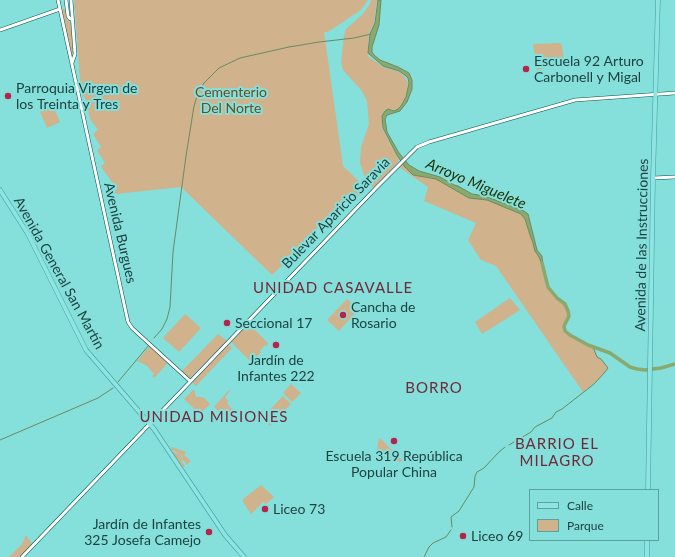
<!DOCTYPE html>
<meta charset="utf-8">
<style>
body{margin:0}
#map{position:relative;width:675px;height:557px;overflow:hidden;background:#85dfdb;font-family:Lato,sans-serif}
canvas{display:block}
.legend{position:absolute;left:529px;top:489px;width:130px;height:52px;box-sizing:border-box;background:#85dfdb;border:1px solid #5ba19d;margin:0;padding:5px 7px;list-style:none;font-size:12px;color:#1d4341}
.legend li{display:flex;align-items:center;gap:8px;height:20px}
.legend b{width:20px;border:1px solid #5ba19d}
</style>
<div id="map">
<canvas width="675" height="557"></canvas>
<ul class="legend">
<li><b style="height:5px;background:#8fe3e1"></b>Calle</li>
<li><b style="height:11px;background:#d0b28c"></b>Parque</li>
</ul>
</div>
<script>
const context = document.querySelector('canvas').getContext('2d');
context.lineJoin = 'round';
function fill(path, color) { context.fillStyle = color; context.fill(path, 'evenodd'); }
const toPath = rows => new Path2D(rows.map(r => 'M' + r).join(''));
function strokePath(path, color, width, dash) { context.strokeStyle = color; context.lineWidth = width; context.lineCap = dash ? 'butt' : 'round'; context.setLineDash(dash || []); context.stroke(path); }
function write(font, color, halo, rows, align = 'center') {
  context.font = font + ' Lato,sans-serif'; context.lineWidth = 4; context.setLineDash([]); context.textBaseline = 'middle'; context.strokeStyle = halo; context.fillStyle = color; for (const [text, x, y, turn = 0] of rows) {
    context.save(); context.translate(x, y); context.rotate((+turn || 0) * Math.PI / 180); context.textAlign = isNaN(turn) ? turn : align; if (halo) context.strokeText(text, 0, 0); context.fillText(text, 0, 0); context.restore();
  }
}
fill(toPath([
 [74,0,368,0,361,10,328,32,324,32,343,166,366,188,350,205,344,200,335,210,336,211,325,222,324,221,314,231,315,232,304,243,302,242,293,252,294,254,272,275,181,187,116,194,114,191,117,189,101,167,101,166,105,163,97,150,101,147,93,134,98,130,90,119,88,109,91,107,81,93],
 [371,0,377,0,374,23,369,34,368,56,383,67,399,72,405,77,408,83,406,97,401,106,398,109,394,110,384,110,382,117,382,128,399,160,396,165,373,188,364,175,360,163,361,147,369,124,367,101,362,91,343,70,341,62,344,35,346,29,363,14,370,4],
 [63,9,66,10,67,20,72,24,73,55,71,53,61,11],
 [560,43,562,46,564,61,563,63,537,70,533,44],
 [53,106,60,122,47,128,40,112],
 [403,164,413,175,436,179,469,198,487,200,521,214,525,219,530,235,533,243,535,251,539,257,548,287,557,298,565,304,568,311,569,316,564,326,565,331,583,343,593,347,597,357,601,359,608,368,599,379,583,392,496,266,481,260,468,240,476,223,424,201,428,187,399,167],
 [510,298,520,310,482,334,475,322],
 [347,299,358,310,339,331,327,320],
 [185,314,201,328,179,352,163,338],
 [248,324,250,325,268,343,267,346,265,345,260,351,261,352,257,357,256,356,251,362,230,341],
 [218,334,227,341,190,378,182,371],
 [228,344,232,348,196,386,192,382],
 [150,346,168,363,154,378,152,376,154,374,146,365,137,361],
 [291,384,301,393,292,402,283,393],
 [194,389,196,397,203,397,210,404,200,414,184,399],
 [229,390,230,391,225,397,228,401,227,403,231,408,238,411,228,420,214,407],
 [283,396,291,404,270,426,262,418],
 [379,438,382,440,403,461,393,463,388,461,377,449],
 [172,447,186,452,184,455,191,461,186,465,186,463,182,460,181,462,185,465,182,468,171,451,181,455,182,459,183,456,171,449],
 [261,485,274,497,266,504,263,502,251,514,243,502,243,499],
 [26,535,32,544,20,557,9,557,22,544]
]), '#d0b28c');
const water = toPath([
 [378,0,381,0,379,25,372,47,372,52,374,55,380,60,398,67,409,73,412,80,412,89,407,102,400,111,387,115,385,119,387,132,399,153,409,165,419,171,440,177,454,185,458,186,472,194,485,196,524,211,528,214,537,250,542,256,543,267,539,257,535,251,533,243,530,235,525,219,521,214,487,200,469,198,436,179,413,175,404,166,397,155,383,128,382,116,385,111,388,109,394,111,398,109,401,106,406,97,409,83,408,78,405,75,399,71,383,66,368,53,370,34,375,23,378,0]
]);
fill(water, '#89aa6f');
strokePath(water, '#698b61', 1);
strokePath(toPath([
 [154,338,162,329,167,319,170,307,173,252,186,156,194,106,198,93,204,83,219,68,240,58,289,47,319,42,354,38,371,34],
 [118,382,149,345],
 [0,440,98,398,113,388],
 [509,445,531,432,535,427,552,418,556,412,562,409,594,384,605,372,608,368,601,359,597,357,593,347],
 [452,527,451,517,459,511,474,487,475,476,477,472,484,468,498,453,505,447],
 [424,557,429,547,433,543,446,537,451,530]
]), '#698b61', 1);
strokePath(toPath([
 [542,263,548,287,557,298,565,304,568,311,569,316,564,326,565,331,570,335,588,345,610,353,630,367,637,369,645,370,661,368,675,364]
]), '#89aa6f', 3.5);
const minor = toPath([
 [58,0,128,322,132,328,190,381],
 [66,0,68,16,70,19,73,19],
 [71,0,75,54,72,63],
 [0,30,60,9],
 [653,178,675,177],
 [22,557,376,188,417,147,429,142,575,100,675,93]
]);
const major = toPath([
 [0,190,28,234,86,350,154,429,225,535,244,557],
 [648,490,653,178,658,0],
 [647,557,647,540]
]);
strokePath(minor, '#005250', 4);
strokePath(major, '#369f9c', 5);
strokePath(minor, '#fff', 3);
strokePath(major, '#8fe3e1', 4);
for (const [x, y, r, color] of [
 [526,69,4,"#b5244a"],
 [8,96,4,"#b5244a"],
 [343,315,4,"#b5244a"],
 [227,323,4,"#b5244a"],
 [276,345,4,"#b5244a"],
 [394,441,4,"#b5244a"],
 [265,509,4,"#b5244a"],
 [209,532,4,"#b5244a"],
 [463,536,4,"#b5244a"]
]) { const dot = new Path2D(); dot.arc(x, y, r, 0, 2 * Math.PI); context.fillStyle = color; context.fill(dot); strokePath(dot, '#85dfdb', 1.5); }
write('14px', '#1d4341', '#85dfdb', [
 ["Escuela 92 Arturo",534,61],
 ["Carbonell y Migal",534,77],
 ["Parroquia Virgen de",16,88],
 ["los Treinta y Tres",16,104],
 ["Cancha de",351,307],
 ["Rosario",351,323],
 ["Seccional 17",235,323],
 ["Jardín de",276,360,"center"],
 ["Infantes 222",276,376,"center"],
 ["Escuela 319 República",394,456,"center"],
 ["Popular China",394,472,"center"],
 ["Liceo 73",273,509],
 ["Jardín de Infantes",201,524,"right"],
 ["325 Josefa Camejo",201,540,"right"],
 ["Liceo 69",471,536]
], 'left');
write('14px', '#6c4d22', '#85dfdb', [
 ["Cementerio",231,92],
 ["Del Norte",231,108]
]);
write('14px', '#1d4341', '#85dfdb', [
 ["Bulevar Aparicio Saravia",336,213,-46],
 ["Avenida Burgues",120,233,77],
 ["Avenida de las Instrucciones",642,245,-89],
 ["Avenida General San Martín",59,273,61]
]);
write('italic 15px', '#1d3206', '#85dfdb', [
 ["Arroyo Miguelete",476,184,23]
]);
context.letterSpacing = '1px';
write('15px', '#702a37', '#85dfdb', [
 ["UNIDAD CASAVALLE",333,288],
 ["BORRO",434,388],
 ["UNIDAD MISIONES",214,417],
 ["BARRIO EL",557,444],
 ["MILAGRO",557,461]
]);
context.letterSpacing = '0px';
</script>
